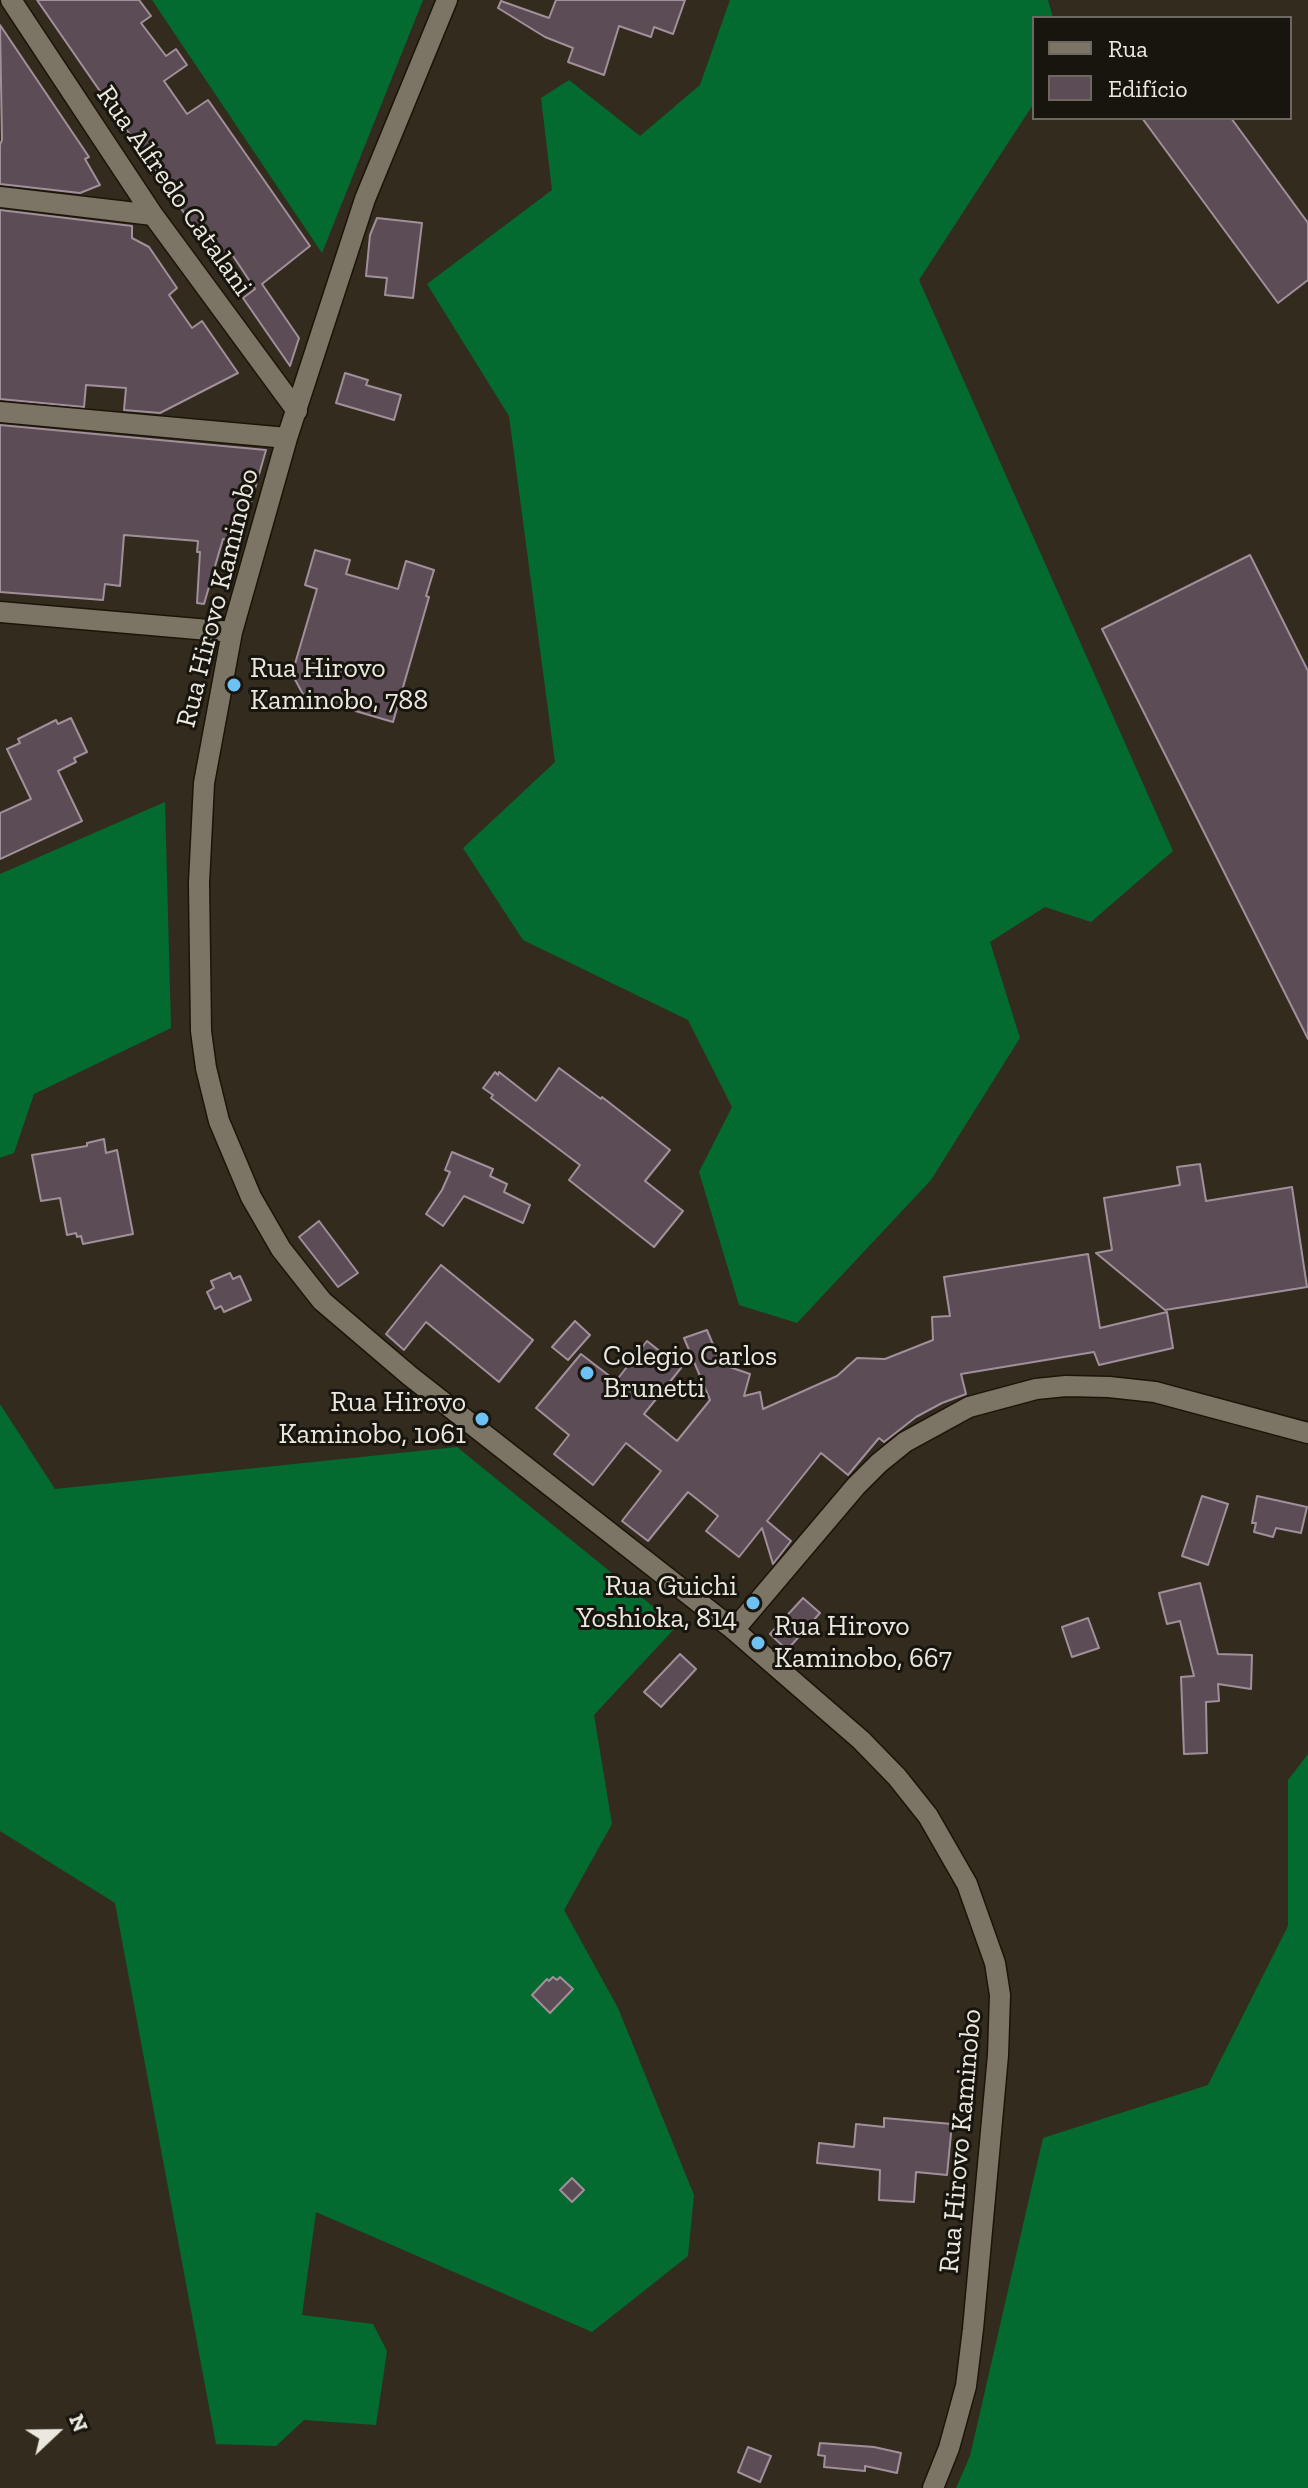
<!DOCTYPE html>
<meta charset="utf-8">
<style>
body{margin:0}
#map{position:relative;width:1308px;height:2488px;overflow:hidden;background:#332c1e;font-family:"Zilla Slab",serif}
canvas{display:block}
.legend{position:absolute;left:1032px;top:16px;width:260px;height:104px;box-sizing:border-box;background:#18150f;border:2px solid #6d6962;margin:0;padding:10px 14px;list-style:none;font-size:24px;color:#ece8df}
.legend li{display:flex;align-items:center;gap:16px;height:40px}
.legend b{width:40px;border:2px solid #6d6962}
.north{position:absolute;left:16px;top:2392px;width:80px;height:80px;-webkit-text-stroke:6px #18150f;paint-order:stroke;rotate:68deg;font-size:22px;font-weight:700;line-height:32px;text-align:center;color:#ece8df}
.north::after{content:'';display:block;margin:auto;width:28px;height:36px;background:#ece8df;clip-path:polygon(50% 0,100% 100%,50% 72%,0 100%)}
</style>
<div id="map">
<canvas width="1308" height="2488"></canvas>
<ul class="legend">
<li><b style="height:10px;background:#7c7465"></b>Rua</li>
<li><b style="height:22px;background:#5b4c56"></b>Edifício</li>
</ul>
<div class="north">N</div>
</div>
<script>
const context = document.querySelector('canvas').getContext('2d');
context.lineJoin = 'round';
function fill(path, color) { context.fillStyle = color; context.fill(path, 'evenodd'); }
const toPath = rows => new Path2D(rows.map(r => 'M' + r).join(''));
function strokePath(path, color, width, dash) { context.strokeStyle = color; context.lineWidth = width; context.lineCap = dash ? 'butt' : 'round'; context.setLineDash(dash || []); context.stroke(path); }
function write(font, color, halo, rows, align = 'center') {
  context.font = font + ' "Zilla Slab",serif'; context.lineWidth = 6; context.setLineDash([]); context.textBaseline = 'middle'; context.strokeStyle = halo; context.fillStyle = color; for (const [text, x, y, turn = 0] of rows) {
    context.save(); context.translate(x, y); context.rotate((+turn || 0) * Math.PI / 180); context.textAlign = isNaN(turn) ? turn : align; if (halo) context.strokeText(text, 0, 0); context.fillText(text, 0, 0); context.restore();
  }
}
fill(toPath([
 [152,0,423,0,322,253],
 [730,0,1048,0,1053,18,1034,18,1034,103,919,280,1173,851,1091,922,1045,907,990,942,1020,1038,931,1180,797,1323,739,1305,699,1172,732,1107,688,1020,523,940,463,848,555,762,509,416,427,284,552,190,541,98,569,80,640,136,700,85],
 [165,802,171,1028,34,1094,14,1153,0,1158,0,874],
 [0,1404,55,1489,457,1447,677,1626,594,1715,612,1824,564,1910,618,2008,694,2195,688,2256,592,2332,316,2212,302,2315,373,2324,387,2351,376,2425,304,2420,276,2446,216,2444,115,1903,0,1831],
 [1308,1754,1308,2488,956,2488,970,2456,1043,2138,1208,2085,1288,1926,1288,1780]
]), '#046b30');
const building = toPath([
 [37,0,139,0,151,16,141,23,166,56,176,49,187,65,164,81,187,114,208,100,310,246,262,284,299,338,290,366,243,298,255,289,231,253,218,262,37,0],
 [556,0,685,0,673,34,654,27,651,37,619,26,604,75,568,62,573,48,545,37,498,8,501,1,549,18,556,0],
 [0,25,89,157,85,159,100,185,80,193,0,184,0,145,2,140,0,25],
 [1142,118,1231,118,1308,223,1308,280,1278,303,1142,118],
 [0,210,132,226,132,238,149,247,177,288,169,295,192,328,202,321,238,373,160,413,124,410,126,388,86,385,84,407,0,399,0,210],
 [377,218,422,223,413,298,385,295,387,278,366,276,370,235,377,218],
 [345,373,368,380,366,385,401,395,394,420,336,403,345,373],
 [0,425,266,450,244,527,230,526,227,540,223,539,204,604,197,603,200,552,197,552,198,541,124,535,120,586,105,584,103,600,0,592,0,425],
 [315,550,350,560,346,574,398,589,406,561,434,570,426,596,429,597,393,722,304,696,292,674,317,589,305,585,315,550],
 [1250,555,1308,671,1308,1039,1102,629,1250,555],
 [71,718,87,752,74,758,76,762,58,771,82,821,0,859,0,813,31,799,7,749,20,743,18,739,56,720,58,724,71,718],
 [559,1068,601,1099,602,1097,670,1150,645,1181,683,1211,654,1247,569,1180,580,1165,491,1098,493,1095,483,1088,495,1072,498,1075,499,1072,536,1101,559,1068],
 [104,1139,106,1153,117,1150,133,1234,83,1244,81,1236,77,1237,76,1233,67,1235,60,1198,41,1201,32,1155,87,1146,87,1143,104,1139],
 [452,1152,493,1169,490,1176,507,1184,504,1192,530,1205,523,1223,464,1196,443,1226,426,1214,442,1190,450,1172,445,1170,452,1152],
 [1200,1164,1206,1201,1292,1187,1307,1287,1165,1310,1096,1253,1112,1250,1104,1198,1180,1185,1177,1167,1200,1164],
 [319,1221,358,1273,338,1287,299,1237,319,1221],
 [1088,1254,1100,1328,1167,1312,1173,1348,1099,1365,1094,1352,961,1374,966,1394,942,1403,916,1417,884,1442,879,1438,848,1475,821,1453,767,1521,791,1541,773,1564,762,1528,739,1557,706,1531,718,1516,688,1492,648,1541,622,1521,661,1471,626,1443,593,1485,554,1454,569,1435,536,1408,581,1354,616,1381,647,1341,681,1368,644,1414,677,1441,710,1400,684,1338,707,1330,721,1364,750,1374,744,1396,760,1392,763,1409,837,1376,857,1358,885,1359,933,1340,932,1317,950,1316,944,1277,1088,1254],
 [441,1265,533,1340,499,1382,426,1322,404,1350,386,1334,441,1265],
 [230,1273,233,1279,240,1276,251,1300,224,1312,221,1306,215,1309,207,1292,214,1288,211,1281,230,1273],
 [575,1321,590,1335,568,1360,552,1347,575,1321],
 [1202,1496,1228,1504,1208,1565,1182,1556,1202,1496],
 [1257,1496,1307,1507,1301,1533,1276,1528,1273,1537,1254,1532,1256,1523,1252,1523,1257,1496],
 [1200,1583,1218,1654,1252,1655,1251,1689,1218,1684,1219,1701,1206,1702,1207,1753,1184,1754,1181,1677,1194,1676,1180,1621,1167,1624,1159,1593,1200,1583],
 [803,1598,820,1613,787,1650,770,1634,803,1598],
 [1088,1618,1099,1648,1072,1657,1062,1627,1088,1618],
 [680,1654,696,1669,661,1707,644,1692,680,1654],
 [553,1977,557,1980,560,1977,573,1989,550,2013,532,1995,547,1979,549,1981,553,1977],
 [884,2118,952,2124,947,2175,916,2172,914,2202,879,2200,880,2170,817,2163,819,2143,854,2147,856,2124,884,2127,884,2118],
 [572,2178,584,2190,572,2202,560,2190,572,2178],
 [820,2443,874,2447,901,2453,897,2473,865,2466,865,2471,824,2467,825,2456,818,2455,820,2443],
 [748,2447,771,2456,760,2482,738,2472,748,2447]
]);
fill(building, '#5b4c56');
strokePath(building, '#a1909b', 2);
const minor = toPath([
 [11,0,153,215,297,411],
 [447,0,365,199,287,438,232,632,204,783,199,883,201,1031,206,1068,219,1121,251,1197,281,1249,322,1301,410,1376,734,1630,861,1740,897,1777,928,1816,967,1884,995,1963,1000,1995,998,2055,973,2329,966,2386,949,2448,933,2488],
 [0,197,153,215],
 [0,412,287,438],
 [0,612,232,632],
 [734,1630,856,1486,879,1463,905,1442,969,1407,1036,1389,1066,1386,1109,1387,1155,1392,1308,1433]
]);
strokePath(minor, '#1b1408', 23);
strokePath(minor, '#7c7465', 20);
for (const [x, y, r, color] of [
 [234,685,8,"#6dc2f3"],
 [587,1373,8,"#6dc2f3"],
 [482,1419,8,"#6dc2f3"],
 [753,1603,8,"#6dc2f3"],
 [758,1643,8,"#6dc2f3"]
]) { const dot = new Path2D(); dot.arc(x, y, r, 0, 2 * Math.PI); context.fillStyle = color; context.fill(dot); strokePath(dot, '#18150f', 3); }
write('28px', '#ece8df', '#18150f', [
 ["Rua Alfredo Catalani",174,191,55],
 ["Rua Hirovo Kaminobo",218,598,-76],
 ["Rua Hirovo Kaminobo",961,2141,-85]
]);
write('28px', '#ece8df', '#18150f', [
 ["Rua Hirovo",250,669],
 ["Kaminobo, 788",250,701],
 ["Colegio Carlos",603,1357],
 ["Brunetti",603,1389],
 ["Rua Hirovo",466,1403,"right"],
 ["Kaminobo, 1061",466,1435,"right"],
 ["Rua Guichi",737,1587,"right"],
 ["Yoshioka, 814",737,1619,"right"],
 ["Rua Hirovo",774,1627],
 ["Kaminobo, 667",774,1659]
], 'left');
</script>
